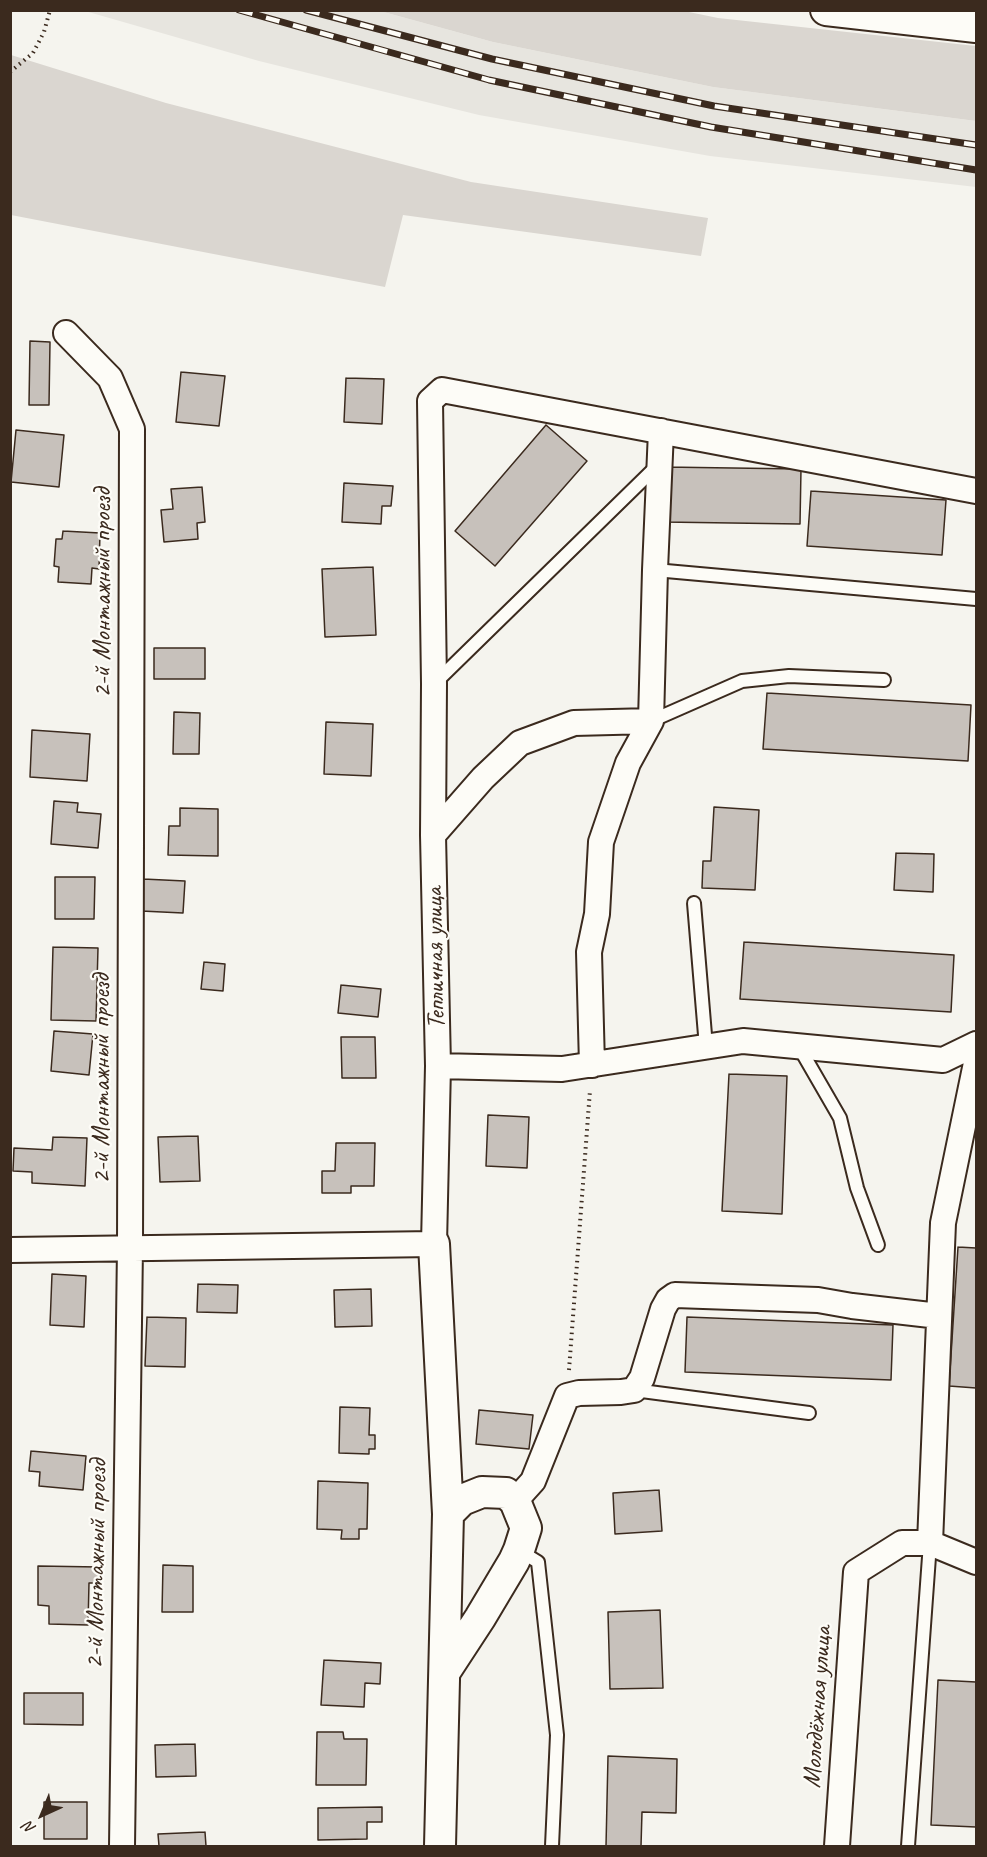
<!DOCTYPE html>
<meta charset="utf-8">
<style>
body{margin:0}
#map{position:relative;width:987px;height:1857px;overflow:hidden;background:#f5f4ee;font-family:Caveat,sans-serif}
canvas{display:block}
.frame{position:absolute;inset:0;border:12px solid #3b2a1e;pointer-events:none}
.north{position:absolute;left:12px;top:1785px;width:60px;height:60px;-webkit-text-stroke:4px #fdfcf7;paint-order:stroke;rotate:224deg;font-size:16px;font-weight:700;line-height:24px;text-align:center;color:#3b2a1e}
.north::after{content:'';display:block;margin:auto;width:21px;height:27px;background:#3b2a1e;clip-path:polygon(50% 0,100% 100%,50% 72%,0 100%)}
</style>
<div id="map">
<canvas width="987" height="1857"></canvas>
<div class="frame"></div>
<div class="north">N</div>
</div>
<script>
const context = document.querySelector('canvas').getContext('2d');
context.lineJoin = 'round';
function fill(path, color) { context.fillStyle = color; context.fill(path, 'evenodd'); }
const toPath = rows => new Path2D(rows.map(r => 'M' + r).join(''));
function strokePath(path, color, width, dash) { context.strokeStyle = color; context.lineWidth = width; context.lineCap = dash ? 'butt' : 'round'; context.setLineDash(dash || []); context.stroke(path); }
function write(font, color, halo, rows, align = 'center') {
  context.font = font + ' Caveat,sans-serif'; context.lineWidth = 4.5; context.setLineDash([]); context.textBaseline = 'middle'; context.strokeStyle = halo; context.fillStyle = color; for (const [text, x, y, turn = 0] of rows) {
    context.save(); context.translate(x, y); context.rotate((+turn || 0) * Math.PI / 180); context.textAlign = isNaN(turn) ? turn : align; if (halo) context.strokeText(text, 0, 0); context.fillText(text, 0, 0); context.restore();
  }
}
fill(toPath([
 [85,11,380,11,493,42,713,87,976,121,976,187,710,156,479,115,259,61]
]), '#e7e5df');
fill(toPath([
 [380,11,684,11,718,18,976,46,976,121,713,87,493,42],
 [11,55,166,103,471,182,708,218,701,256,403,215,385,287,11,215]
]), '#dad6d0');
const building = toPath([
 [30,341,50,342,49,405,29,405,30,341],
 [181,372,225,376,219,426,176,422,181,372],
 [346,378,384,379,382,424,344,422,346,378],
 [546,425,587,461,495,566,455,531,546,425],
 [16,430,64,435,59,487,11,482,16,430],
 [664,467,801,469,800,524,663,522,664,467],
 [344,483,393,486,391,506,382,506,381,524,342,522,344,483],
 [202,487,205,522,197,523,198,539,164,542,161,510,173,509,171,489,202,487],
 [811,491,946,500,942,555,807,546,811,491],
 [63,531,100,533,99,569,92,568,91,584,58,582,59,567,54,566,56,539,62,539,63,531],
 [373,567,376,635,325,637,322,569,373,567],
 [154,648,205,648,205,679,154,679,154,648],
 [767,693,971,705,968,761,763,749,767,693],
 [174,712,200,713,199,754,173,754,174,712],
 [326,722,373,724,371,776,324,774,326,722],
 [32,730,90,734,87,781,30,777,32,730],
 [54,801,78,803,77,812,101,814,98,848,51,844,54,801],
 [714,807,759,810,755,890,702,888,703,861,711,861,714,807],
 [180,808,218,809,218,856,168,855,169,826,180,826,180,808],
 [896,853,934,854,933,892,894,890,896,853],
 [55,877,95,877,94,919,55,919,55,877],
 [143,879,185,881,183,913,141,911,143,879],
 [744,942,954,955,951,1012,740,999,744,942],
 [53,947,98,948,96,1021,51,1020,53,947],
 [204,962,225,964,223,991,201,989,204,962],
 [341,985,381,989,378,1017,338,1013,341,985],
 [54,1031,93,1034,89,1075,51,1071,54,1031],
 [341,1037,375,1037,376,1078,342,1078,341,1037],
 [729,1074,787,1076,782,1214,722,1211,729,1074],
 [488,1115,529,1117,527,1168,486,1166,488,1115],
 [198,1136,200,1181,160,1182,158,1137,198,1136],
 [53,1137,87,1138,85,1186,32,1183,32,1172,13,1171,14,1148,52,1150,53,1137],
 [336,1143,375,1143,374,1186,351,1186,351,1193,322,1193,322,1171,335,1171,336,1143],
 [958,1247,976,1248,976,1388,949,1386,958,1247],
 [52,1274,86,1276,84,1327,50,1325,52,1274],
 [198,1284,238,1285,237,1313,197,1312,198,1284],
 [371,1289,372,1326,335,1327,334,1290,371,1289],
 [147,1317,186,1318,185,1367,145,1366,147,1317],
 [687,1317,893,1325,891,1380,685,1372,687,1317],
 [340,1407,370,1408,369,1435,375,1435,375,1449,369,1449,369,1454,339,1453,340,1407],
 [479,1410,533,1415,529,1449,476,1444,479,1410],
 [31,1451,86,1456,83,1490,39,1486,40,1472,29,1471,31,1451],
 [318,1481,368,1483,367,1529,359,1529,359,1539,341,1539,342,1530,317,1529,318,1481],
 [659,1490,662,1531,615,1534,613,1493,659,1490],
 [163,1565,193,1566,193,1612,162,1612,163,1565],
 [38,1566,99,1567,98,1583,89,1583,88,1625,49,1624,49,1606,38,1605,38,1566],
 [660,1610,663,1688,610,1689,608,1612,660,1610],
 [324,1660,381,1663,380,1684,365,1683,364,1707,321,1705,324,1660],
 [938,1680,976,1682,976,1827,931,1825,938,1680],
 [24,1693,83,1693,83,1725,24,1724,24,1693],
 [317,1732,343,1732,344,1739,367,1739,366,1785,316,1785,317,1732],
 [195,1744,196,1776,156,1777,155,1745,195,1744],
 [608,1756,677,1759,676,1813,642,1812,641,1846,606,1846,608,1756],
 [44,1802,87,1802,87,1839,44,1839,44,1802],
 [382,1807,382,1822,367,1822,367,1839,318,1840,318,1808,382,1807],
 [205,1832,206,1846,159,1846,158,1834,205,1832]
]);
fill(building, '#c7c1bb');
strokePath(building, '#3b2a1e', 1.5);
const service = toPath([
 [655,570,976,599],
 [434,684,658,465],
 [651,721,742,681,789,676,884,680],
 [694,903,706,1047],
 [799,1047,840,1118,857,1188,878,1245],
 [634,1390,809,1413],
 [520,1551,538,1562,557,1735,552,1846],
 [908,1846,930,1543]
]);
const minor = toPath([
 [66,333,110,378,132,429,130,1247,122,1846],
 [433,835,483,778,520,743,574,723,651,721],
 [592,1065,589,952,597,914,601,842,628,763,651,721,655,570,661,431],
 [438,1066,562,1069,743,1041,943,1060,976,1044],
 [10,1250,434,1244,438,1066,433,835,434,684,430,401,442,390,976,491],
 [515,1501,533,1481,567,1396,579,1393,621,1392,634,1390,642,1378,663,1309,668,1300,675,1295,818,1300,852,1306,939,1316],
 [930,1543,943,1223,976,1063],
 [837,1846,856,1572,902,1543,930,1543,976,1562]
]);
const tertiary = toPath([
 [826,10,976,27],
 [434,1244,448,1514],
 [440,1846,448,1514,462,1500,482,1492,506,1493,515,1501,526,1528,519,1550,514,1561,480,1618,446,1670]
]);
strokePath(service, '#3b2a1e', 16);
strokePath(minor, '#3b2a1e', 28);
strokePath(tertiary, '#3b2a1e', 34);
strokePath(toPath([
 [10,72,33,53,44,32,50,10],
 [569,1370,590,1090]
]), '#3b2a1e', 4, [1.5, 4.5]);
strokePath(service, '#fdfcf7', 12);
strokePath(minor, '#fdfcf7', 24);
strokePath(tertiary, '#fdfcf7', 30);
const rail = toPath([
 [239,10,489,80,711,127,976,170],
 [306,10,492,59,714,106,976,145]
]);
strokePath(rail, '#3b2a1e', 7);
strokePath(rail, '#fdfcf7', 4.5, [14]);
write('26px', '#3b2a1e', '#fdfcf7', [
 ["2-й Монтажный проезд",103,593,-90],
 ["Тепличная улица",436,958,-91],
 ["2-й Монтажный проезд",102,1079,-90],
 ["2-й Монтажный проезд",97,1564,-89],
 ["Молодёжная улица",818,1707,-86]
]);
</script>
